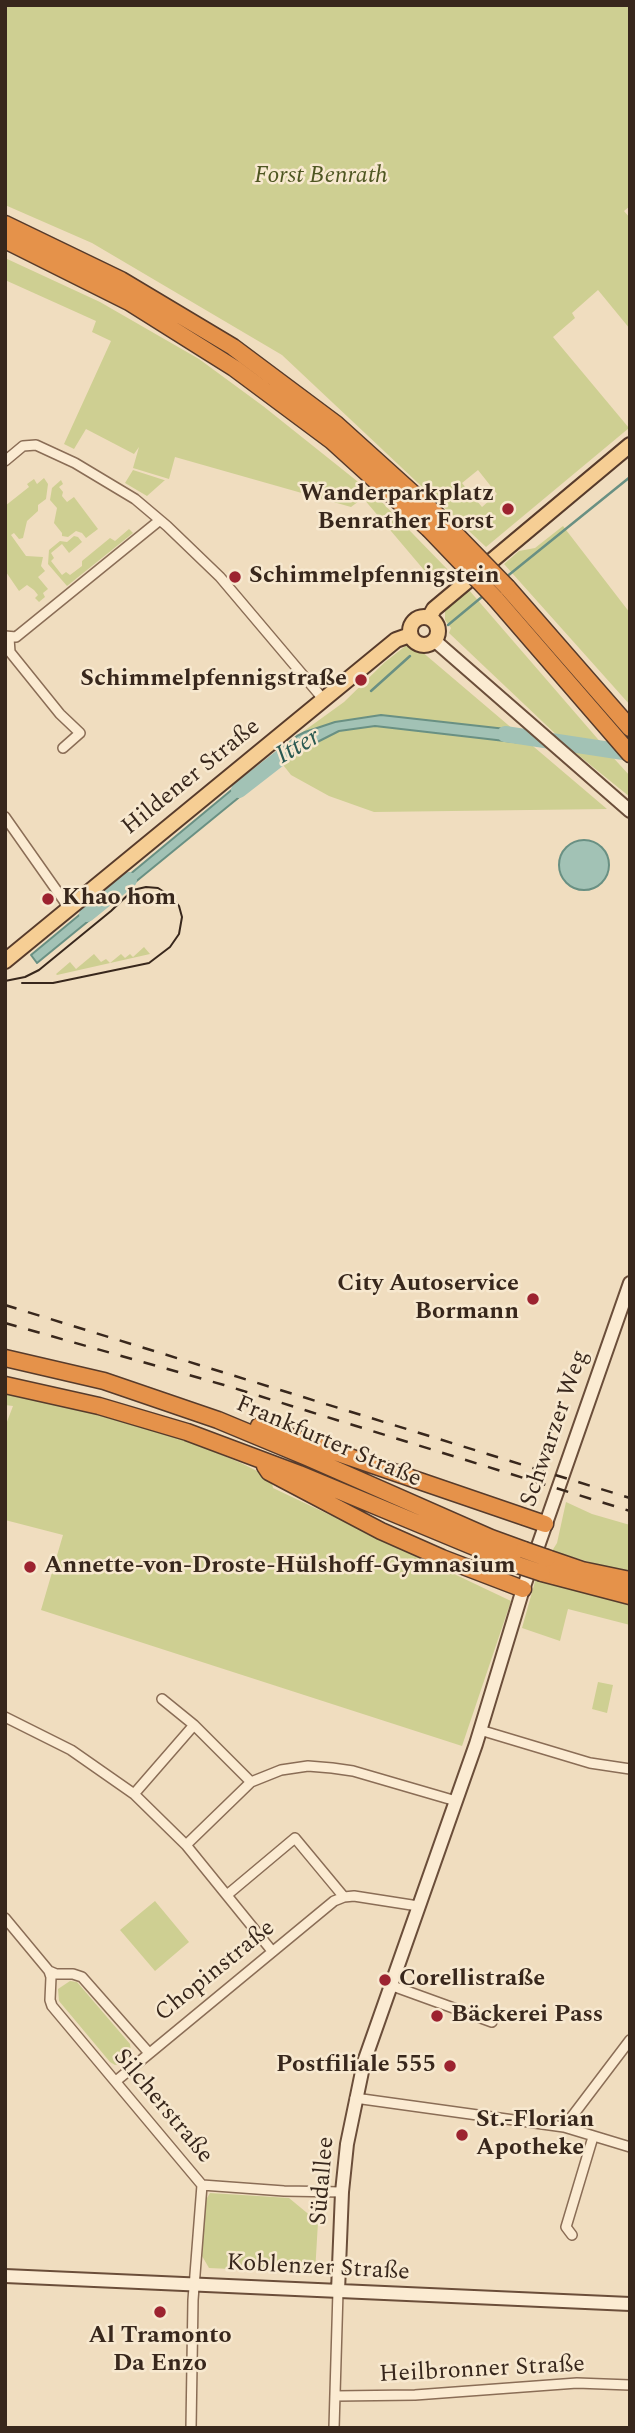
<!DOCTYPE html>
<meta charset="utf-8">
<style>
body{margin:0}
#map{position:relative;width:635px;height:2433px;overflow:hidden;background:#f0ddbf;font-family:Spectral,serif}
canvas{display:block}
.frame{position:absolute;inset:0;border:7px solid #38271c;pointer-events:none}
</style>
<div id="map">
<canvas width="635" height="2433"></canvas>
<div class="frame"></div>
</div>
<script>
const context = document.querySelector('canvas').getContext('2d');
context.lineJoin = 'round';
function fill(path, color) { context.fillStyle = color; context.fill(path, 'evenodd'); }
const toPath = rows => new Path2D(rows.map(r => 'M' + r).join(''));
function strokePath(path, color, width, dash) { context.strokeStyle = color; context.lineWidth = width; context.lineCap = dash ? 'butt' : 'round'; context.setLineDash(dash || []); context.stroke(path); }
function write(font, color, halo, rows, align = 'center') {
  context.font = font + ' Spectral,serif'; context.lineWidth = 5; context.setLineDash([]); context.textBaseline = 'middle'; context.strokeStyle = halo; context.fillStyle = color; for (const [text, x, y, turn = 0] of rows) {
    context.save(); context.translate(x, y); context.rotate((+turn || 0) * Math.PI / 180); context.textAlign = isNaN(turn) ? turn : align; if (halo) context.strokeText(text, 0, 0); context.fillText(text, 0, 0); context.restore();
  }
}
fill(toPath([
 [5,5,630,5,630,206,624,211,630,218,630,329,598,290,572,313,575,318,553,337,629,428,486,547,282,355,92,243,5,205],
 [478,470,497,494,482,507,462,483],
 [5,258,100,302,199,359,263,406,377,497,450,572,435,583,363,498,351,507,175,457,169,479,133,468,139,447,134,454,86,429,74,449,64,444,111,341,92,332,96,321,5,280],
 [133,470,164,480,165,480,147,496,125,483],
 [44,478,48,484,46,499,38,505,38,511,27,521,23,538,19,539,14,533,11,535,26,556,43,557,41,566,45,571,38,577,48,589,43,593,45,597,39,602,35,598,38,595,34,590,27,585,19,591,6,572,5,506,29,487,27,484,34,479,37,484],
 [61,480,63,484,59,487,63,492,62,496,67,502,74,497,98,529,86,538,82,533,76,531,68,537,62,536,62,533,54,523,57,508,50,500,52,488],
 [563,526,630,613,630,705,504,564,519,551,535,548],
 [129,529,133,533,67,586,48,564,49,550,60,541,67,542,74,536,78,537,82,542,69,553,62,544,51,553,54,558,51,561,62,575,66,572,70,575,82,566,82,561,110,538,115,541],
 [469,590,603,745,563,741,449,633,451,628,445,620,445,610],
 [408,644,414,645,607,809,374,812,329,796,291,775,280,761,278,753,297,736,344,702,385,662],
 [572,750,609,753,630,776,630,797],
 [144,947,150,954,57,975,56,974,70,962,76,969,94,954,101,962,106,959,110,963,121,954,125,958,130,954,133,957],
 [5,1392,105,1415,181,1438,241,1463,271,1478,273,1488,511,1601,462,1746,41,1610,63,1535,5,1520,5,1427,13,1406,5,1405],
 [566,1502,592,1514,630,1525,630,1574,552,1551,557,1543],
 [536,1578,630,1602,630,1625,568,1609,560,1641,522,1628],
 [598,1682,613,1685,607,1713,592,1709],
 [155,1901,189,1942,155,1971,120,1930],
 [70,1981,77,1982,130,2044,131,2052,121,2064,115,2065,110,2062,59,2001,58,1989],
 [210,2193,289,2198,318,2222,315,2273,209,2268,202,2256,204,2203]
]), '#cecf92');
const water = toPath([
 [381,715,515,730,531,744,375,726,339,731,280,761,274,755,297,736,305,732,335,722,381,715],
 [563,741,603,745,609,753,572,750,563,741],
 [252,773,259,781,117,897,111,890,252,773],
 '559 865a25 25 0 1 1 50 0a25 25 0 1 1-50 0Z',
 [101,897,108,905,37,963,31,955,101,897]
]);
fill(water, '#a2c2b5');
strokePath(water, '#699083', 2);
strokePath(toPath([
 [505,578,630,477],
 [448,625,483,596],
 [371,691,410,656]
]), '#699083', 2.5);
strokePath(toPath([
 [505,734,630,753],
 [239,790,293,748],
 [87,914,129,880]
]), '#a2c2b5', 16);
const street = toPath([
 [5,461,23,446,36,445,75,463,135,499,167,526,220,577,324,700],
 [5,636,16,637,160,520],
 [9,638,10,652,60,714,80,733,63,748],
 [5,817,69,908],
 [162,1699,194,1725,251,1782],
 [5,1717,71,1750,134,1794,186,1845,272,1951],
 [480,1730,590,1763,630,1769],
 [134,1794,194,1725],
 [186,1845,251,1782,281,1770,308,1766,332,1768,353,1771,456,1801],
 [227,1895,295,1838,344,1897],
 [5,1918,49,1971,56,1974,73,1974,82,1977,149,2053],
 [49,1971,51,1977,50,2000,52,2006,202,2185,193,2300,191,2428],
 [390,1985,492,2022],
 [116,2081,334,1901,344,1897,354,1896,418,1906],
 [355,2098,564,2127,630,2147],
 [564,2127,630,2040],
 [202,2185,284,2191,342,2192],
 [572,2235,566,2227,593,2137],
 [336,2396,415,2395,577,2383,630,2385],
 [334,2428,338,2291]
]);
const secondary = toPath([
 [434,640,630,811],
 [5,2276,630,2304],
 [338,2291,342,2192,347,2144,364,2062,476,1744,523,1589,630,1283]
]);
const primary = toPath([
 '410 631a14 14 0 1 1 28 0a14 14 0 1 1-28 0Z',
 [429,618,434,609,630,445],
 [5,961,396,640,410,635]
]);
const highway = toPath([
 [5,224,121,280,233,347,336,424,439,517],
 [5,240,129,302,234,368,332,441,429,529],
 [507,587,630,728],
 [495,598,630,754],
 [5,1358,104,1381,218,1420,307,1457,491,1538,524,1550],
 [5,1385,99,1406,187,1432,299,1474,518,1565],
 [259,1426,545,1524],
 [265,1466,269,1472,381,1531,442,1558,523,1589],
 [547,1558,582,1570,630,1580],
 [542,1573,630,1596]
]);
strokePath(street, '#8a6d56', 12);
strokePath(secondary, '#6b4e3a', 16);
strokePath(primary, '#573b2b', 18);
strokePath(highway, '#573b2b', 19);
strokePath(street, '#fbebd2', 9);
strokePath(secondary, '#fbebd2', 12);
strokePath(primary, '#f6ce94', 14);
strokePath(highway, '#e5924a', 16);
strokePath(toPath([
 [5,981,25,977,39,970,111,911,133,890,146,887,158,888,172,897,179,906,182,917,179,934,170,947,149,963,53,983,22,983]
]), '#38271c', 2);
strokePath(toPath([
 [5,1305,630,1498],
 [5,1323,224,1385,630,1511]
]), '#38271c', 2.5, [12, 12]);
const highwayBridge = toPath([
 [439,517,507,587],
 [429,529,495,598],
 [524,1550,547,1558],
 [518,1565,542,1573]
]);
strokePath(highwayBridge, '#573b2b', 19, []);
strokePath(highwayBridge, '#e5924a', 16);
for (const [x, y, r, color] of [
 [508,509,7,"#9c2330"],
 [235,577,7,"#9c2330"],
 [361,680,7,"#9c2330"],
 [48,899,7,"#9c2330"],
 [533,1299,7,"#9c2330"],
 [30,1567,7,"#9c2330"],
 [385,1980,7,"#9c2330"],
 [437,2016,7,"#9c2330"],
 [450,2066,7,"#9c2330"],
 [462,2135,7,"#9c2330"],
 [160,2312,7,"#9c2330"]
]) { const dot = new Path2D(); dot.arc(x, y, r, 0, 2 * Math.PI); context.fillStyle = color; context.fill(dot); strokePath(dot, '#f7e8cf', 2.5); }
write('italic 24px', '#4e5621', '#f7e8cf', [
 ["Forst Benrath",321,177]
]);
write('bold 24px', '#38271c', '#f7e8cf', [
 ["Wanderparkplatz",494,495,"right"],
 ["Benrather Forst",494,523,"right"],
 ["Schimmelpfennigstein",249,577],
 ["Schimmelpfennigstraße",347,680,"right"],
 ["Khao hom",62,899],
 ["City Autoservice",519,1285,"right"],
 ["Bormann",519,1313,"right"],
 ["Annette-von-Droste-Hülshoff-Gymnasium",44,1567],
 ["Corellistraße",399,1980],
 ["Bäckerei Pass",451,2016],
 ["Postfiliale 555",436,2066,"right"],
 ["St.-Florian",476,2121],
 ["Apotheke",476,2149],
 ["Al Tramonto",160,2337,"center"],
 ["Da Enzo",160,2365,"center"]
], 'left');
write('24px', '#38271c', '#f7e8cf', [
 ["Hildener Straße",192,778,-39],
 ["Schwarzer Weg",556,1429,-71],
 ["Frankfurter Straße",328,1443,23],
 ["Chopinstraße",216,1972,-39],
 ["Silcherstraße",162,2107,50],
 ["Südallee",324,2181,-85],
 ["Koblenzer Straße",318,2269,3],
 ["Heilbronner Straße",482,2371,-3]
]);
write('italic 26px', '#2a5951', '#f7e8cf', [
 ["Itter",299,748,-30]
]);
</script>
